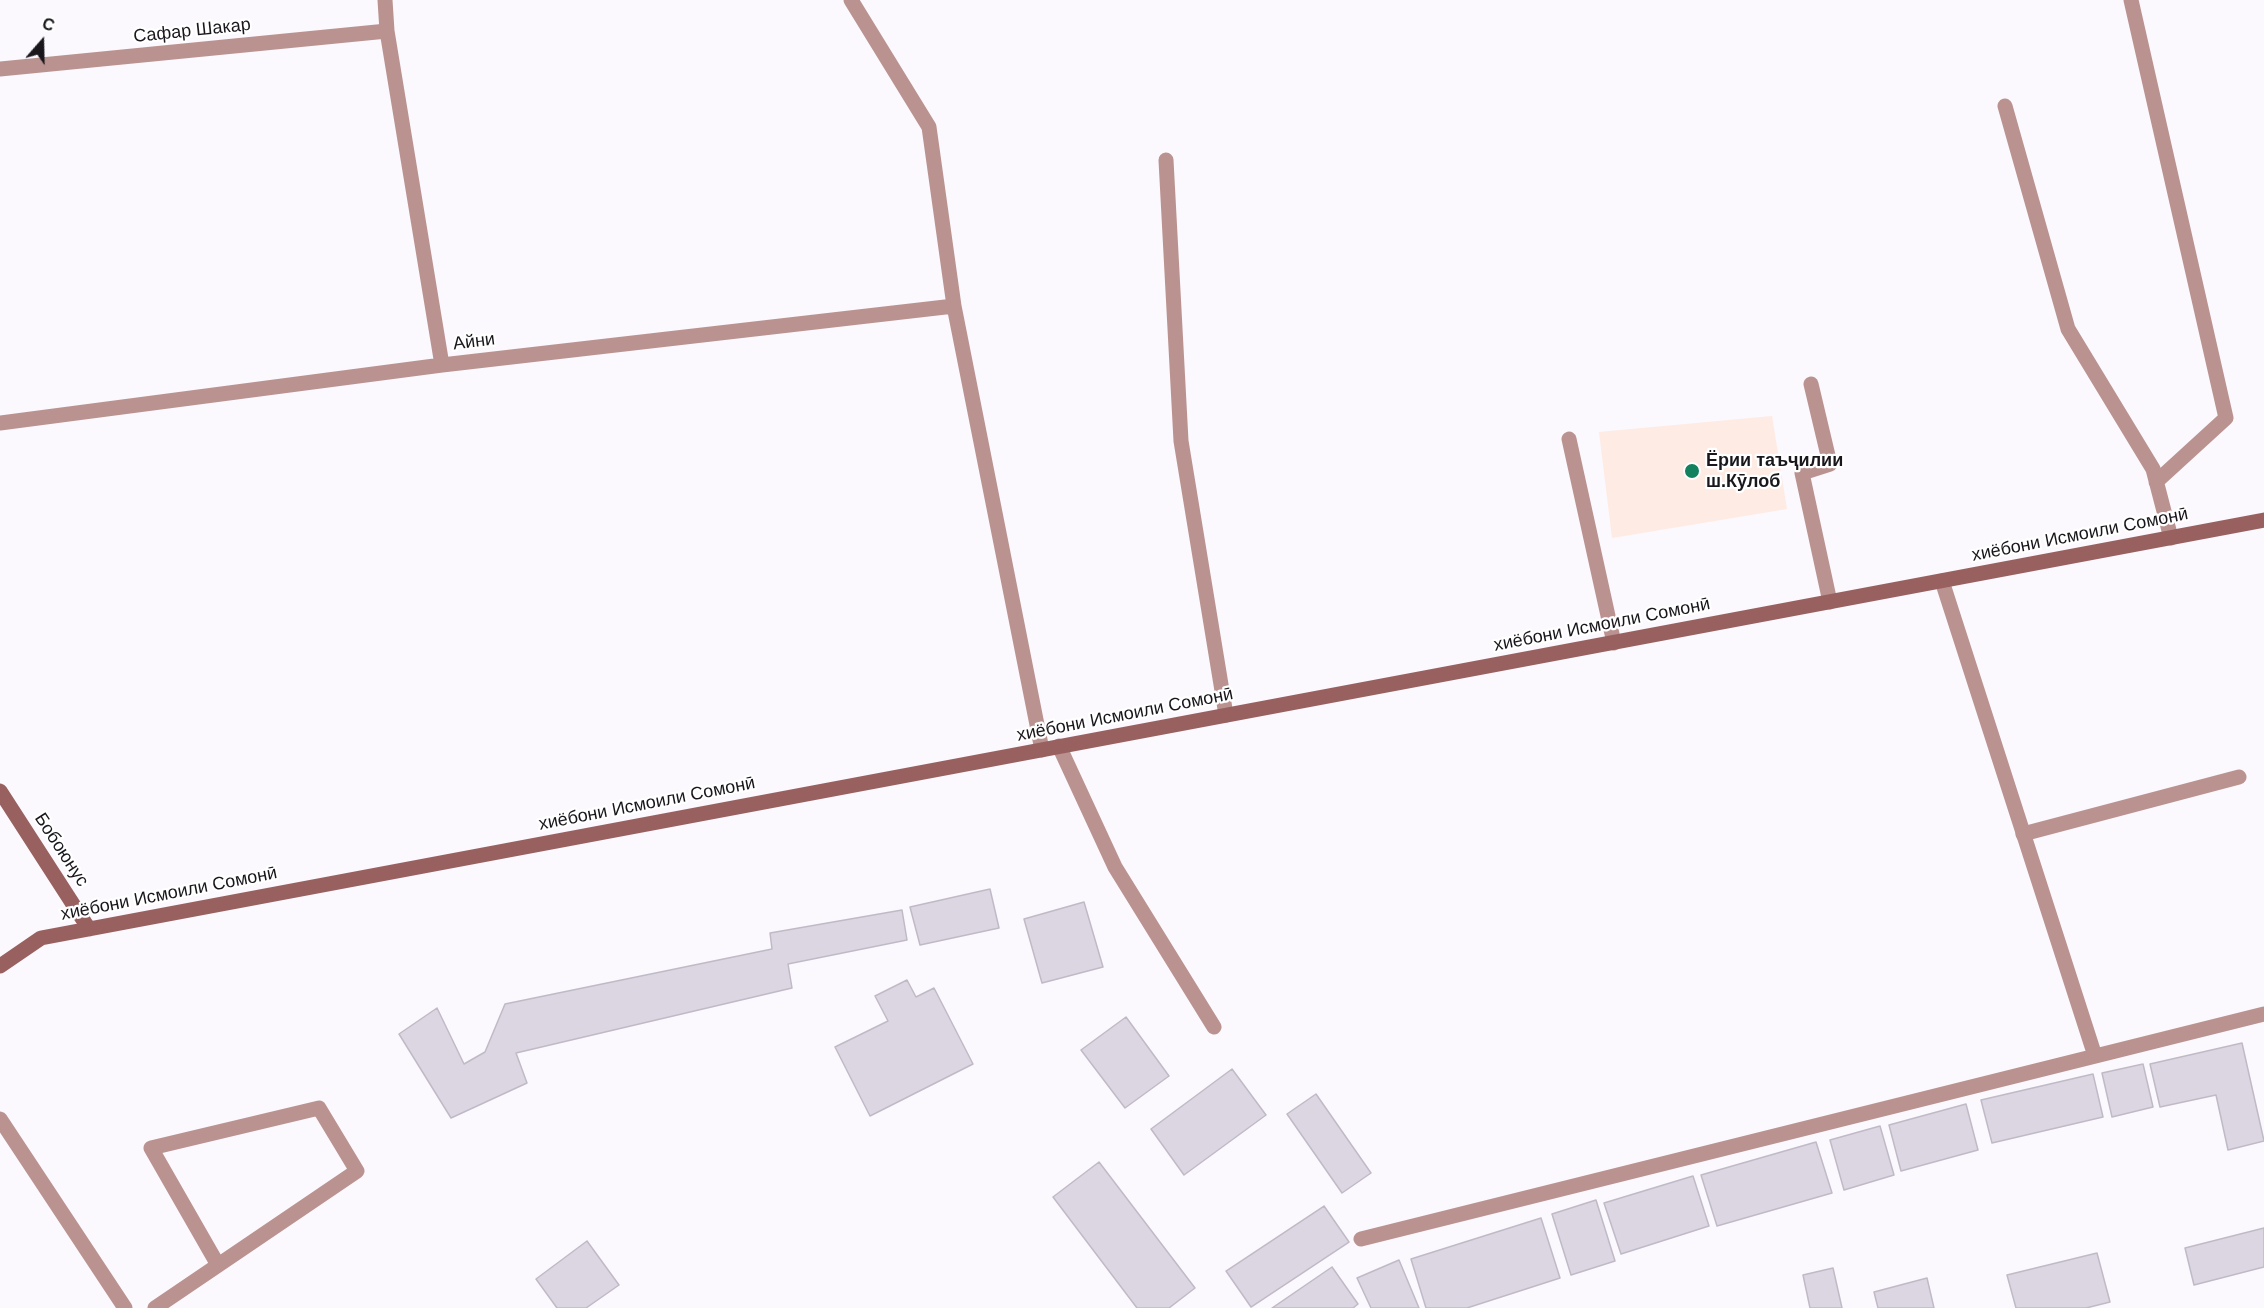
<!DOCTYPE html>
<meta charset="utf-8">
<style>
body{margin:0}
#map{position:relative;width:2264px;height:1308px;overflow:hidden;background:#fbf8fe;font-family:Arial,sans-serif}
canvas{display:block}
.north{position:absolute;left:12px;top:12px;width:60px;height:60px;-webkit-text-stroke:4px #fff;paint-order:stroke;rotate:20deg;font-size:16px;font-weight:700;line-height:24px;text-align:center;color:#19171c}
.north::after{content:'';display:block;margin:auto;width:21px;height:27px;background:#19171c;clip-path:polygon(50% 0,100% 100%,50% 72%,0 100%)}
</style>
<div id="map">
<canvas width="2264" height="1308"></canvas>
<div class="north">С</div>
</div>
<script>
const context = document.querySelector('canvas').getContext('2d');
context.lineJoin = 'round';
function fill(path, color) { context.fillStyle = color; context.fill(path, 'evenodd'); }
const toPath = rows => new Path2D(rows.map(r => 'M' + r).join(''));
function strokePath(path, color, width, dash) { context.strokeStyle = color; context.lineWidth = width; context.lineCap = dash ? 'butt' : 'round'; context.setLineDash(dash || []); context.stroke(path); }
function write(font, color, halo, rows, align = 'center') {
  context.font = font + ' Arial,sans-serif'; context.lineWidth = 4.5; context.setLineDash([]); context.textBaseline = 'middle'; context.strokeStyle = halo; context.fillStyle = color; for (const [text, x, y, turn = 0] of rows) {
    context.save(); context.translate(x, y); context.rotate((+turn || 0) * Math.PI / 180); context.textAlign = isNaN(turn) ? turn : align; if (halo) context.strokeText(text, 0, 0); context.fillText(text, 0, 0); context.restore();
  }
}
fill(toPath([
 [1772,416,1787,509,1612,538,1599,432]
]), '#feebe3');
const building = toPath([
 [990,889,999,928,920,945,910,907,990,889],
 [1084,902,1103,967,1042,983,1024,919,1084,902],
 [902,910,907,940,788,964,792,988,516,1053,527,1083,451,1118,399,1034,437,1008,464,1064,485,1052,505,1004,772,949,770,933,902,910],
 [907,980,916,997,934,988,973,1064,870,1116,835,1047,888,1021,875,996,907,980],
 [1126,1017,1169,1076,1125,1108,1081,1050,1126,1017],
 [2242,1043,2264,1141,2228,1150,2216,1095,2160,1107,2150,1064,2242,1043],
 [2143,1064,2153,1107,2112,1117,2102,1073,2143,1064],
 [1232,1069,1266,1115,1184,1175,1151,1129,1232,1069],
 [2093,1074,2103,1117,1992,1143,1981,1100,2093,1074],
 [1316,1094,1371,1173,1342,1193,1287,1114,1316,1094],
 [1966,1104,1978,1150,1901,1171,1889,1125,1966,1104],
 [1880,1126,1894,1175,1844,1190,1830,1140,1880,1126],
 [1816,1142,1832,1193,1717,1226,1701,1175,1816,1142],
 [1099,1162,1195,1288,1169,1308,1137,1308,1053,1197,1099,1162],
 [1693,1176,1709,1226,1621,1254,1604,1203,1693,1176],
 [1596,1200,1615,1261,1571,1275,1552,1214,1596,1200],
 [1324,1206,1349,1242,1251,1307,1226,1271,1324,1206],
 [1541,1218,1560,1278,1467,1308,1426,1308,1411,1259,1541,1218],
 [2264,1228,2264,1267,2194,1285,2185,1248,2264,1228],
 [587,1241,619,1285,586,1308,557,1308,536,1279,587,1241],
 [2097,1253,2110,1302,2086,1308,2016,1308,2007,1275,2097,1253],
 [1399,1260,1419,1308,1371,1308,1357,1278,1399,1260],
 [1332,1267,1358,1304,1353,1308,1272,1308,1332,1267],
 [1833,1268,1842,1308,1810,1308,1803,1275,1833,1268],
 [1927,1278,1934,1308,1878,1308,1874,1292,1927,1278]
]);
fill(building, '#dcd6e3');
strokePath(building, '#c0bac7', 1.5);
strokePath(toPath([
 [1166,160,1181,441,1226,715],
 [1811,384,1830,464,1802,473,1830,602],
 [1569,439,1614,643],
 [1059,746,1115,867,1214,1027],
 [2023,834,2239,777],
 [0,1119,125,1308],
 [155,1308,357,1171,319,1108,151,1148,218,1265]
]), '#ba9391', 15);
strokePath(toPath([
 [385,0,387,31,442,365],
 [851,0,929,127,954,306,1042,750],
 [2131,0,2226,418,2156,482],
 [0,69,387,31],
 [2005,106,2068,329,2153,469,2171,538],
 [0,423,442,365,954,306],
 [1942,581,2095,1056],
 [1361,1239,2264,1014]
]), '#ba9391', 15);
strokePath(toPath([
 [0,791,89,929],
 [0,966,41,938,2264,520]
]), '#986160', 15);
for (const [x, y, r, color] of [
 [1692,471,8,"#13815e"]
]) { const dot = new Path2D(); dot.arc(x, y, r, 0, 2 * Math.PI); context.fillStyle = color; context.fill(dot); strokePath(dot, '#fff', 2); }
write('18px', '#19171c', '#fff', [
 ["Сафар Шакар",192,31,-6],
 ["Айни",474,342,-7],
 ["хиёбони Исмоили Сомонӣ",2080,535,-11],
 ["хиёбони Исмоили Сомонӣ",1602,625,-11],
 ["хиёбони Исмоили Сомонӣ",1125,715,-11],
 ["хиёбони Исмоили Сомонӣ",647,804,-11],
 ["Бобоюнус",61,850,57],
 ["хиёбони Исмоили Сомонӣ",169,894,-11]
]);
write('bold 18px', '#19171c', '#fff', [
 ["Ёрии таъҷилии",1706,461],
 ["ш.Кӯлоб",1706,482]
], 'left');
</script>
